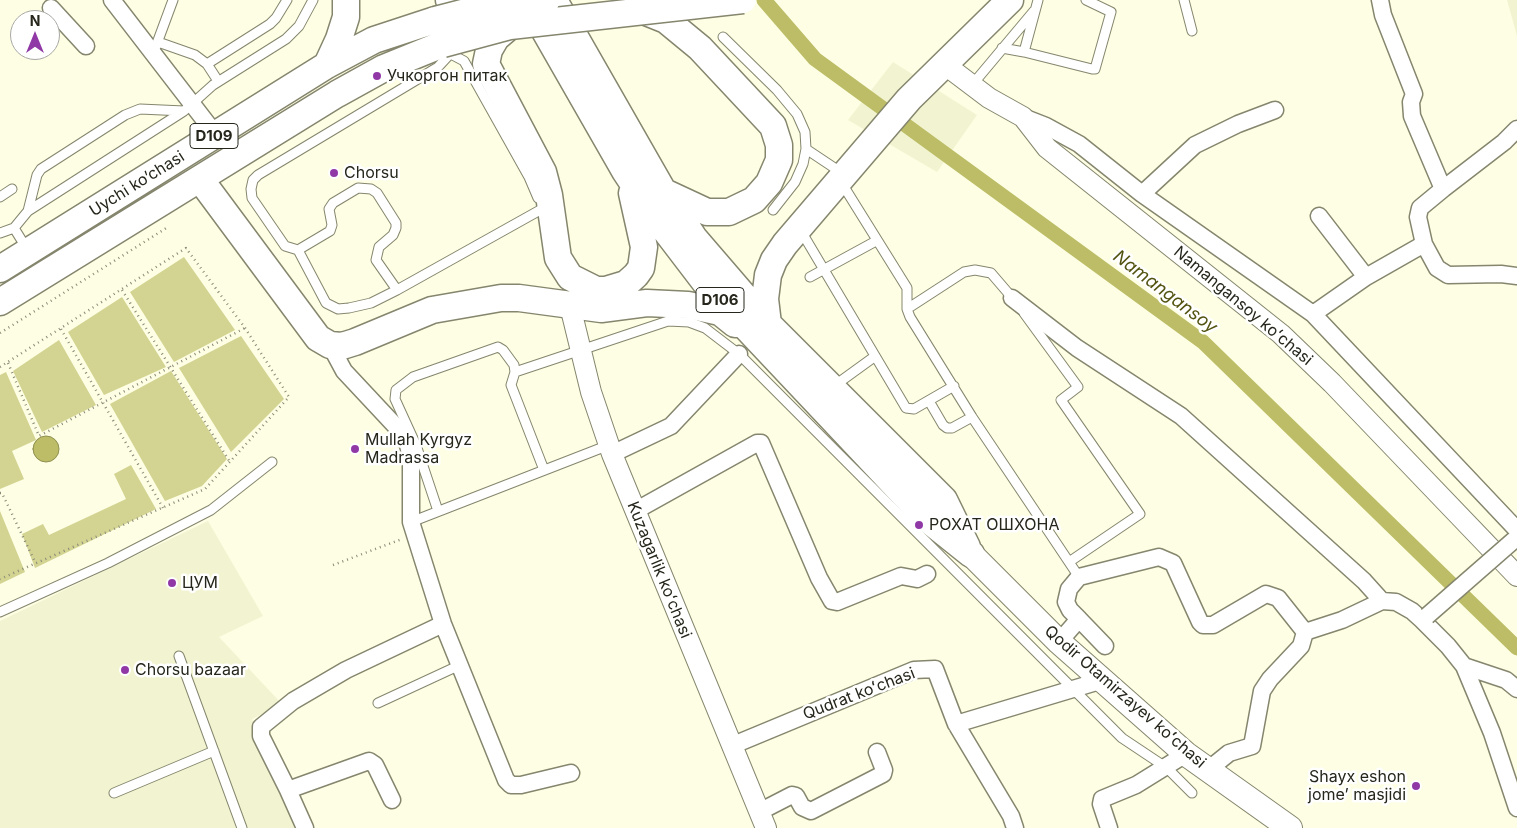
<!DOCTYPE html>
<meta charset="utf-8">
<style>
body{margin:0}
#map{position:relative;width:1517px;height:828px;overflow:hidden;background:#fdfee3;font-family:Inter,sans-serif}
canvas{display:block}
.north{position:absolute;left:10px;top:10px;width:50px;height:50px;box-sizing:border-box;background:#fff;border:1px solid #a8a8a4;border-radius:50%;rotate:0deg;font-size:14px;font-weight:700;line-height:20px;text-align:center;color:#26261c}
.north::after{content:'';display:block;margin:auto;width:18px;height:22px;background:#9039a6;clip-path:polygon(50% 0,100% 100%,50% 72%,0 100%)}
</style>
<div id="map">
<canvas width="1517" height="828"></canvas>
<div class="north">N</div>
</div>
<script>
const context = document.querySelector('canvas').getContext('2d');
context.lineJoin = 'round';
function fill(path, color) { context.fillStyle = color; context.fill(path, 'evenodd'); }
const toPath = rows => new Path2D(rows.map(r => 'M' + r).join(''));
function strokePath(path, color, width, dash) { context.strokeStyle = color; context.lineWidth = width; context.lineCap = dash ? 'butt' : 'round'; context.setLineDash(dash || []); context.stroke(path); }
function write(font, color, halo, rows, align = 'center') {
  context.font = font + ' Inter,sans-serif'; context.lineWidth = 5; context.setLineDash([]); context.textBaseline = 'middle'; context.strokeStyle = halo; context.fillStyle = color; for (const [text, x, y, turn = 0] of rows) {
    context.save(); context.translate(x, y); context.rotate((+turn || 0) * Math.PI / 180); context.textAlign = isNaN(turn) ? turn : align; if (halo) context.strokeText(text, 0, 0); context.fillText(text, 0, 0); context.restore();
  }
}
fill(toPath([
 [1507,0,1517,0,1517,36],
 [893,62,977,115,937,172,848,120],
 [208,521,263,616,219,637,282,704,252,719,289,809,311,828,0,828,0,621]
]), '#f2f4d1');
fill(toPath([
 [184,257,235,330,174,362,130,292],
 [122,297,166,367,104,395,68,332],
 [241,336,284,399,231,452,179,368],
 [59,340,96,405,42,432,13,371],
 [171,371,227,459,202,486,165,501,110,404],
 [6,372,36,440,12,451,24,479,0,489,0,375],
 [131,465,156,509,35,568,22,534,43,524,49,535,126,499,114,474],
 [0,511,25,572,0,584]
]), '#d3d491');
const water = toPath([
 '33 449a13 13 0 1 1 26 0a13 13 0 1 1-26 0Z'
]);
fill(water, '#bcbd66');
strokePath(water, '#8f9050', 1);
strokePath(toPath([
 [764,0,815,59,1203,342,1517,648]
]), '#bcbd66', 15);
const service = toPath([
 [1038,0,1024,52,1092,69,1095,69,1111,12,1086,0],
 [1184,0,1192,31],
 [723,37,777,90,797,114,805,132,806,149,803,164,795,182,773,210],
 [158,42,195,55,207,64],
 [1002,48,1024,52],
 [447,52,464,61,529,177,538,198],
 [153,54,173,0],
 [218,81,207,64,270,24,276,18,287,0],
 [972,85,1034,11],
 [806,149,842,173],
 [841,182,907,288,907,309,910,317,972,417,1079,577],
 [0,197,12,189],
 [28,211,37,175,41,169,125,115,140,109,184,111],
 [14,228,27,249],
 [801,231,906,408,914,409,954,386],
 [0,233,14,228,28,211,184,111,213,85,286,39,299,26,313,0],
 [298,250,326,303,338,309,349,308,371,303,397,290,542,209,545,203],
 [810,277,876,241],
 [397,290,376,260,379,247,393,235,396,228,396,223,377,193,371,189,358,188,333,203,329,209,332,225,330,231,298,250,285,246,252,198,251,189,253,180,258,175,438,67,450,54],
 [907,309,964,272,975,270,991,273,1015,301],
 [1024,313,1078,387,1061,400,1140,514,1069,562],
 [515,372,668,321,689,322,705,328,739,354,1122,738,1167,768,1192,793],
 [834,386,874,357],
 [929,401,943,425,947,428,952,428,972,417],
 [438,511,416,445,395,399,396,390,413,377,498,347,503,350,514,365,515,372,511,385,544,470],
 [411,522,609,445],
 [0,612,108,563,211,510,272,462],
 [179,656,242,828],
 [378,703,460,665],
 [114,793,214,751]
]);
const minor = toPath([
 [112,0,216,135],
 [1380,0,1383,15,1414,94,1411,102,1412,116,1443,189,1420,208,1418,217,1424,244],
 [51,8,86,46],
 [1023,117,1046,126,1079,144,1142,194,1313,314,1517,530],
 [1443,189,1504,142,1517,129],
 [1142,194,1195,145,1238,124,1275,110],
 [1319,216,1366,277],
 [1012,298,1077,348,1181,416,1364,581,1382,601],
 [1313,314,1366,277,1424,244,1437,268,1448,275,1501,274,1517,276],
 [330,345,344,371,402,433,408,445,411,458,411,522,443,624,506,780,511,785,521,785,571,773],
 [612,454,671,426,739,354],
 [635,511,757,443,761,443,819,578,832,601,837,602,901,576,917,579,927,574],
 [1079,619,1105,646],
 [1059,642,1079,619,1070,610,1066,602,1069,589,1079,577,1159,557,1173,563,1200,622,1203,625,1213,625,1266,594,1278,598,1305,632,1342,620,1382,601,1396,602,1412,611,1422,620,1448,646,1464,666,1492,733,1517,808],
 [1464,666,1506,680,1517,689],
 [956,724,1103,680],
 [731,746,914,670,935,669,956,724,1011,816,1015,828],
 [1208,770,1229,753,1252,746,1262,691,1270,679,1301,646,1305,632],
 [288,790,369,761,375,765,392,800],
 [759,812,792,795,796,796,802,807,811,811,883,774,884,770,877,752],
 [305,828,288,790,261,736,261,727,293,701,346,670,443,624],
 [1109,828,1101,804,1102,799,1136,785,1186,754]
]);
const tertiary = toPath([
 [944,64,989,98,1023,117,1047,148,1281,334,1332,383,1517,576],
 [570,306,591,392,612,454,766,828]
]);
const secondary = toPath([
 [971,554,1059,642,1186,754,1290,828]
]);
const primary = toPath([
 [449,0,474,10],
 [555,2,663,191,694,238,768,324,944,500,967,547],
 [530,5,625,171,656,218,711,290,926,518,971,554],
 [646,12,666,20,700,48,773,126,779,145,779,160,769,183,754,200,729,212,707,212,664,192],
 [510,26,496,38,489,50,486,64,543,172,549,195,558,258,570,277,596,290,606,290,626,284,636,275,641,268,644,247,632,193],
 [327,65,339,39,346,17,346,0],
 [200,179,318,338,330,345,342,346,355,342,432,310,501,298,519,298,601,309,647,303,688,305,720,312,735,324],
 [0,269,327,65,374,40,435,20],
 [0,302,337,94,384,68,443,44],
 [768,324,765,299,768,275,774,260,785,244,909,99,1010,0]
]);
strokePath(service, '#85866d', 11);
strokePath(minor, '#85866d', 19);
strokePath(tertiary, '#85866d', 22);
strokePath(secondary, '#85866d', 26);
strokePath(primary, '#85866d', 29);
strokePath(toPath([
 [122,290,230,462],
 [61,329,163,508],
 [0,333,168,227],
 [8,363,39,436,245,328],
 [0,367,186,248,245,328,289,397,205,489,0,579],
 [0,493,2,493,35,562],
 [333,565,402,539]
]), '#8a8a78', 2.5, [1, 4]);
strokePath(service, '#fff', 9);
strokePath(minor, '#fff', 16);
strokePath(tertiary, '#fff', 20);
strokePath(secondary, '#fff', 24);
strokePath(primary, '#fff', 26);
const minorBridge = toPath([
 [1427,616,1514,540]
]);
const primaryBridge = toPath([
 [435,20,474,10,547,0],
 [443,44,510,26,743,0]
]);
strokePath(minorBridge, '#85866d', 19, []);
strokePath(primaryBridge, '#85866d', 29, []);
strokePath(minorBridge, '#fff', 16);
strokePath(primaryBridge, '#fff', 26);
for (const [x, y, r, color] of [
 [377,76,5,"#9039a6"],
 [334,173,5,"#9039a6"],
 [355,449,5,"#9039a6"],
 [919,525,5,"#9039a6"],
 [172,583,5,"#9039a6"],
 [125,670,5,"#9039a6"],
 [1416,786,5,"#9039a6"]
]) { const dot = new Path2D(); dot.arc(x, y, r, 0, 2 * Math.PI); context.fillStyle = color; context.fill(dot); strokePath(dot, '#fff', 2); }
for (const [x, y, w] of [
 [214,136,48],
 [720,300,48]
]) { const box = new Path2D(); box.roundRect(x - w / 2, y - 12.5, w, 25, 4); context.fillStyle = '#fff'; context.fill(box); strokePath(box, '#26261c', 1); }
write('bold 15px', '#26261c', null, [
 ["D109",214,136],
 ["D106",720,300]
]);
write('16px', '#26261c', '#fff', [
 ["Учкоргон питак",387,76],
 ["Chorsu",344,173],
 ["Mullah Kyrgyz",365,440],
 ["Madrassa",365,458],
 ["РОХАТ ОШХОНА",929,525],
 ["ЦУМ",182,583],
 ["Chorsu bazaar",135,670],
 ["Shayx eshon",1406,777,"right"],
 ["jome’ masjidi",1406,795,"right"]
], 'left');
write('16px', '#26261c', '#fff', [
 ["Uychi ko’chasi",137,184,-32],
 ["Namangansoy koʻchasi",1243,306,40],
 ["Kuzagarlik koʻchasi",659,570,68],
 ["Qudrat koʻchasi",859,694,-21],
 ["Qodir Otamirzayev koʻchasi",1125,697,41]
]);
write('italic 18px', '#545412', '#fff', [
 ["Namangansoy",1165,292,37]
]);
</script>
